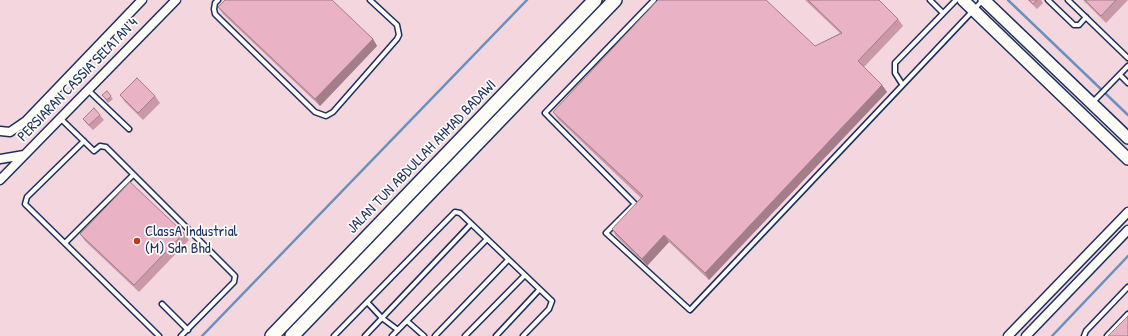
<!DOCTYPE html>
<style>
body{margin:0}
canvas{display:block;background:#f7e6e8}
</style>
<canvas width="1128" height="336"></canvas>
<script>
const context = document.querySelector('canvas').getContext('2d');
context.lineJoin = 'round';
function fill(path, color) { context.fillStyle = color; context.fill(path, 'evenodd'); }
const toPath = rows => new Path2D(rows.map(r => 'M' + r).join(''));
function strokePath(path, color, width, dash) { context.strokeStyle = color; context.lineWidth = width; context.lineCap = dash ? 'butt' : 'round'; context.setLineDash(dash || []); context.stroke(path); }
function write(font, color, halo, rows, align = 'center') {
  context.font = font + ' "Patrick Hand",sans-serif'; context.lineWidth = 3.5; context.setLineDash([]); context.textBaseline = 'middle'; context.strokeStyle = halo; context.fillStyle = color; for (const [text, x, y, turn = 0] of rows) {
    context.save(); context.translate(x, y); context.rotate((+turn || 0) * Math.PI / 180); context.textAlign = isNaN(turn) ? turn : align; if (halo) context.strokeText(text, 0, 0); context.fillText(text, 0, 0); context.restore();
  }
}
fill(toPath([
 [0,0,1128,0,1128,336,0,336]
]), '#f3d6de');
strokePath(toPath([
 [1008,0,1128,115],
 [202,336,527,0],
 [1052,336,1128,256]
]), '#6a90bd', 2.5);
const service = toPath([
 [218,0,215,3,214,9,215,14,221,20,315,112,326,116,333,112,397,39,399,35,397,25,370,0],
 [654,0,545,113,635,204,606,233,690,310,983,0],
 [930,0,943,13],
 [1048,0,1074,25,1079,25,1086,17],
 [1068,0,1128,58],
 [1120,75,1128,83],
 [902,84,895,73,895,63,956,0],
 [88,90,129,129],
 [1092,103,1128,66],
 [60,118,94,151,100,146,106,147,235,276,234,282,181,336],
 [84,141,27,197,25,204,159,336],
 [65,243,133,175],
 [367,302,382,318,398,330],
 [162,304,188,330],
 [407,321,424,336],
 [334,336,455,212,460,213,552,301,549,309,523,336],
 [365,336,471,224],
 [392,336,487,239],
 [435,336,508,260],
 [465,336,524,276],
 [496,336,539,290],
 [1084,336,1086,331,1128,287],
 [1107,336,1128,314]
]);
const minor = toPath([
 [0,131,10,132,26,121,142,0],
 [0,159,24,155],
 [0,180,176,0],
 [1008,336,1128,212],
 [1026,336,1128,230]
]);
const tertiary = toPath([
 [963,0,1128,159],
 [984,0,1128,138]
]);
const primary = toPath([
 [272,336,595,0],
 [292,336,615,0]
]);
strokePath(service, '#1b2f5e', 7);
strokePath(minor, '#1b2f5e', 11);
strokePath(tertiary, '#1b2f5e', 14);
strokePath(primary, '#1b2f5e', 16);
strokePath(service, '#fdfcf7', 4);
strokePath(minor, '#fdfcf7', 8);
strokePath(tertiary, '#fdfcf7', 11);
strokePath(primary, '#fdfcf7', 13);
fill(toPath([
 [805,0,879,0,898,19,903,26,864,67,882,85,887,92,709,280,669,242,647,266,616,236,612,229,641,198,558,119,553,112,815,46,840,33],
 [1028,0,1041,0,1043,3,1037,9],
 [1083,0,1128,0,1106,23],
 [218,7,373,39,377,46,320,106,223,14],
 [107,91,113,99,108,103,102,95],
 [120,95,155,96,160,103,143,120,125,102],
 [100,115,104,120,93,130,86,123,83,119],
 [184,233,189,240,139,292,85,241,80,234]
]), '#c999a9');
fill(toPath([
 [373,39,377,46,320,106,315,99],
 [882,85,887,92,709,280,705,273],
 [664,235,669,242,647,266,642,259]
]), '#a47d8a');
const building = toPath([
 [225,0,332,0,373,39,315,99,218,7,225,0],
 [658,0,766,0,815,46,842,33,808,0,879,0,898,19,858,61,882,85,705,273,664,235,642,259,612,229,643,196,553,112,658,0],
 [1029,0,1037,0,1033,4,1029,0],
 [1085,0,1116,0,1101,16,1085,0],
 [137,78,155,96,138,113,120,95,137,78],
 [107,91,111,96,107,100,102,95,107,91],
 [94,108,100,115,89,125,83,119,94,108],
 [130,182,184,233,134,285,80,234,130,182],
 [1128,316,1128,336,1108,336,1128,316]
]);
fill(building, '#eab2c5');
strokePath(building, '#a47d8a', 1);
for (const [x, y, r, color] of [
 [137,241,4,"#c8321e"]
]) { const dot = new Path2D(); dot.arc(x, y, r, 0, 2 * Math.PI); context.fillStyle = color; context.fill(dot); strokePath(dot, '#fdfcf7', 1.5); }
write('15px', '#1b2f5e', '#fdfcf7', [
 ["PERSIARAN CASSIA SELATAN 4",78,80,-46],
 ["JALAN TUN ABDULLAH AHMAD BADAWI",422,157,-46]
]);
write('15px', '#1b2f5e', '#fdfcf7', [
 ["ClassA Industrial",145,232],
 ["(M) Sdn Bhd",145,249]
], 'left');
</script>
